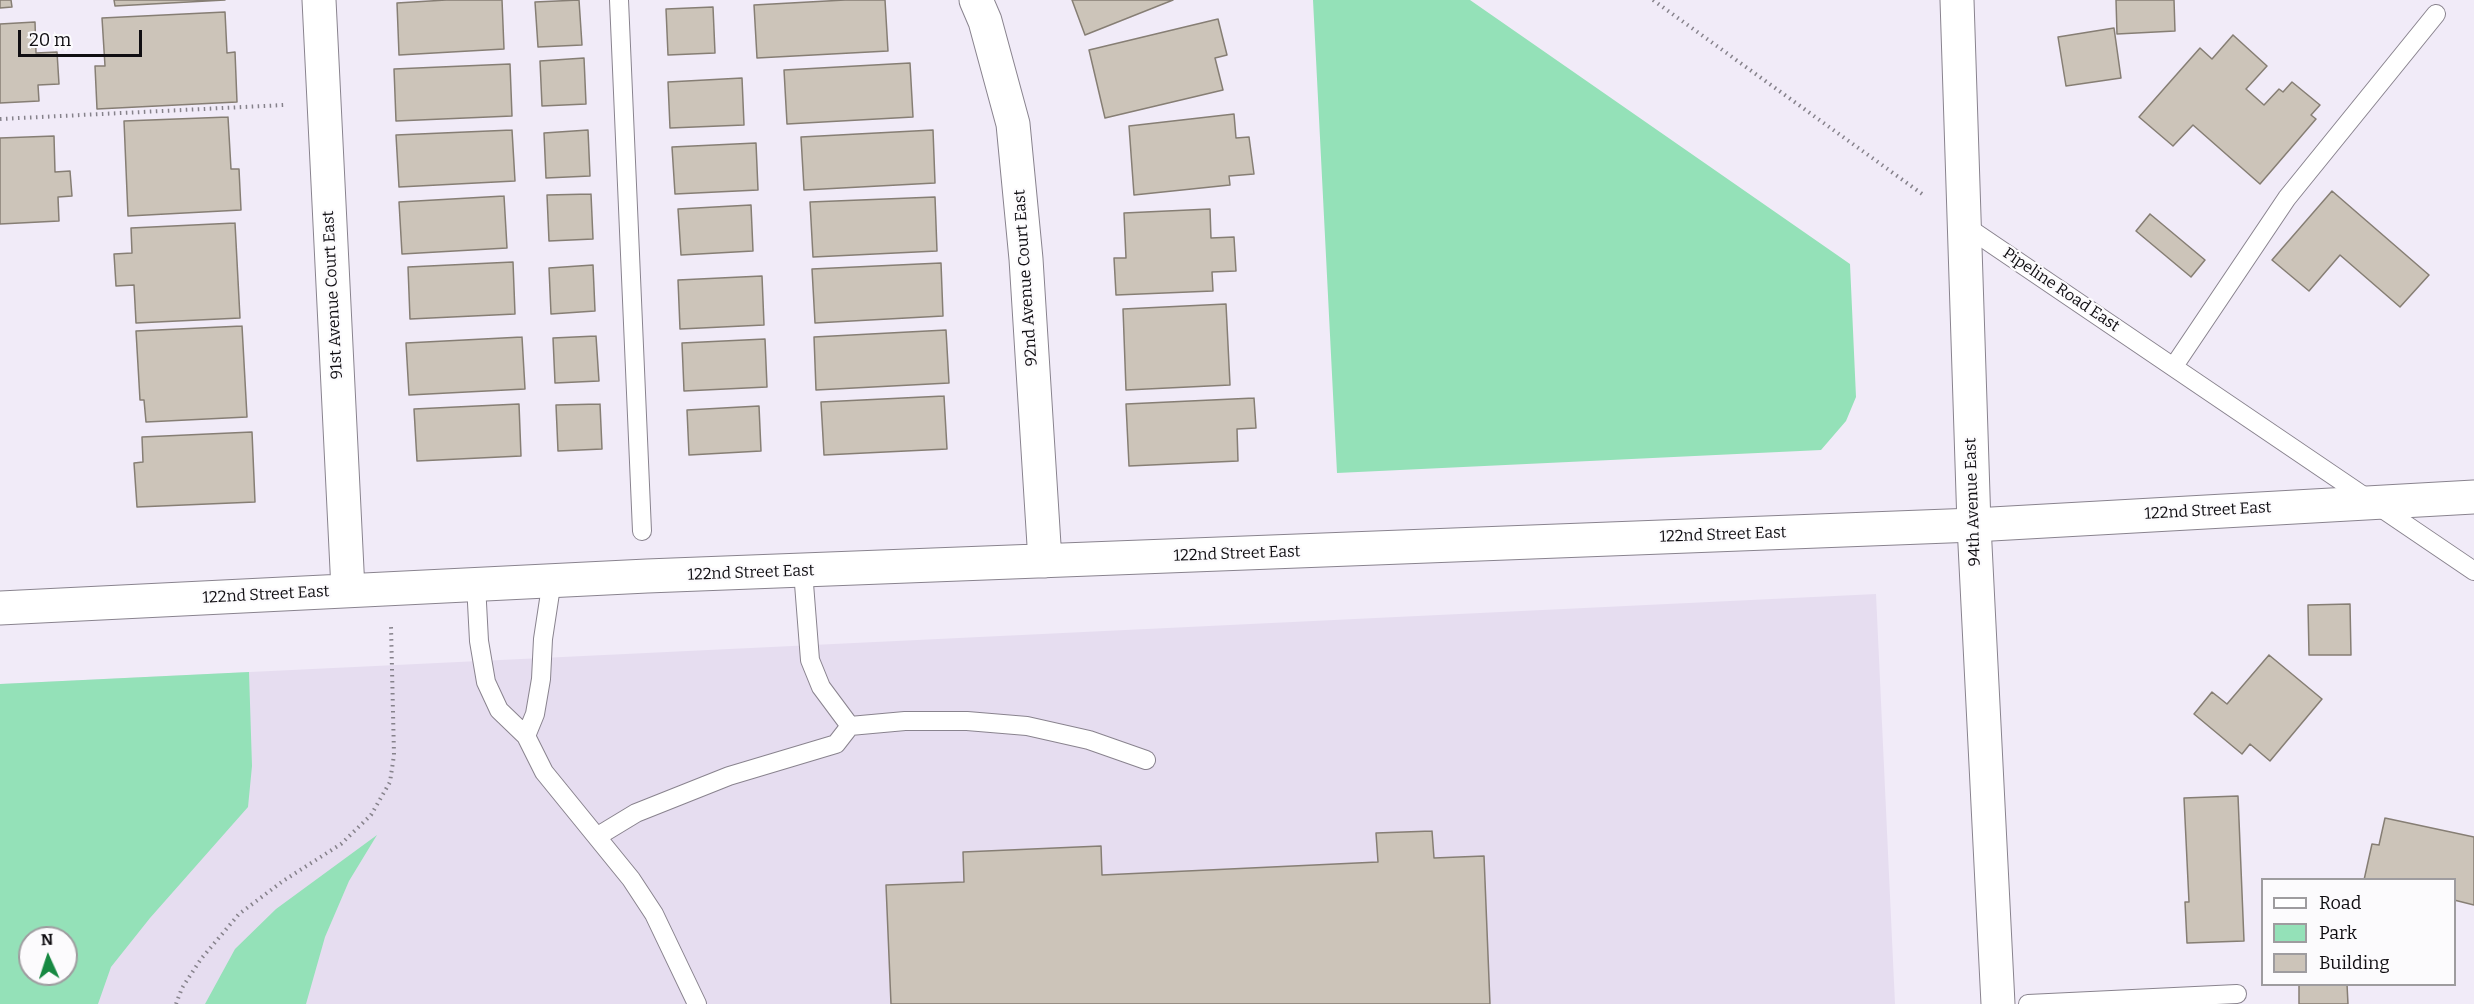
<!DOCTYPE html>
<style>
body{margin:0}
#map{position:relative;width:2474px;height:1004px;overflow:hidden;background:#f1ebf8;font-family:Bitter,serif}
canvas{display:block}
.legend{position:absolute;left:2261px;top:878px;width:195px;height:108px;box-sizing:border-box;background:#fcfbfd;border:2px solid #9e9c9f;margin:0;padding:8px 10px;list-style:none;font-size:18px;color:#100e12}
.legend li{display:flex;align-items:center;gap:12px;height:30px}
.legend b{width:30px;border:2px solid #9e9c9f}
.north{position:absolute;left:18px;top:926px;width:60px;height:60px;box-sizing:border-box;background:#fcfbfd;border:2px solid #9e9c9f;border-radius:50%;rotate:357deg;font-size:16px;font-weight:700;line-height:24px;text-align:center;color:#100e12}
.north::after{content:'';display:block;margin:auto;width:21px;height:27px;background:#178942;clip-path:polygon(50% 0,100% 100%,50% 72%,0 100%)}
.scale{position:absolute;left:18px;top:30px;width:124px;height:27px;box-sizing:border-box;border:3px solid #100e12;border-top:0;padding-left:8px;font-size:18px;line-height:21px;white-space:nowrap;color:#100e12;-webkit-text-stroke:4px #fcfbfd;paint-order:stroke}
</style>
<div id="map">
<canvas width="2474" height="1004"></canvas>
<ul class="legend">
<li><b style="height:8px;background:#fff"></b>Road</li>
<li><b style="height:16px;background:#94e1b8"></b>Park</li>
<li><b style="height:16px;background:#ccc4b9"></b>Building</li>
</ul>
<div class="north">N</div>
<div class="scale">20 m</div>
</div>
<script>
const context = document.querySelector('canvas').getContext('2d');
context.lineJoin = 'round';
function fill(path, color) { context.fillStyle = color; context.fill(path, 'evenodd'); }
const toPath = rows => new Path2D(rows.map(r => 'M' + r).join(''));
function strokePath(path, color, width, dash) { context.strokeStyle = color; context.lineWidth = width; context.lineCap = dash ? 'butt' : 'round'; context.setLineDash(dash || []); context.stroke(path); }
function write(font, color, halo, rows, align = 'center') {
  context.font = font + ' Bitter,serif'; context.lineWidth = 4.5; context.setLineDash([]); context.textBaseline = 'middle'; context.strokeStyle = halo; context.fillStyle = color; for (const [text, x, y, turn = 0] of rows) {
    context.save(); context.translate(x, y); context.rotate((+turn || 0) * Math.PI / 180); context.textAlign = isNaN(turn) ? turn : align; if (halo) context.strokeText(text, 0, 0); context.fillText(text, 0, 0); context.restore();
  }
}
fill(toPath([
 [1876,594,1895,1004,0,1004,0,684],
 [30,938,66,938,66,974,30,974]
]), '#e6ddf0');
fill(toPath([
 [1313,0,1470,0,1850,264,1856,397,1846,421,1821,450,1337,473],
 [249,672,252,766,248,807,150,918,111,967,98,1004,0,1004,0,684],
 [30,938,66,938,66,974,30,974],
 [377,835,349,881,325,937,306,1004,205,1004,235,949,276,909]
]), '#94e1b8');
const building = toPath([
 [0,0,11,0,12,7,0,8,0,0],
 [114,0,225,0,115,6,114,0],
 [446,0,502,0,504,49,399,55,397,3,446,0],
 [579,0,582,45,538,47,535,2,579,0],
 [845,0,885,0,888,51,757,58,754,5,845,0],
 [1072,0,1173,0,1085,35,1072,0],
 [2116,0,2174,0,2175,31,2117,34,2116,0],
 [713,7,715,53,668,55,666,9,713,7],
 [225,12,227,53,235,52,237,102,97,109,95,66,105,66,102,18,225,12],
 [1218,19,1227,55,1215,58,1223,90,1105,118,1089,50,1218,19],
 [35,22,36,53,57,52,59,84,38,85,39,101,0,103,0,24,35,22],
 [2114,28,2121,78,2066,86,2058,37,2114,28],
 [2233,35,2267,66,2246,89,2264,105,2279,89,2283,92,2292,82,2320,105,2311,115,2316,119,2260,184,2193,125,2173,146,2139,117,2200,48,2212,59,2233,35],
 [584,58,586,104,542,106,540,61,584,58],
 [910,63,913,117,787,124,784,70,910,63],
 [510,64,512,116,396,121,394,69,510,64],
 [742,78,744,125,670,128,668,82,742,78],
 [1234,114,1236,138,1249,137,1254,174,1229,176,1230,185,1134,195,1129,126,1234,114],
 [228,117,231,169,239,169,241,210,128,216,124,121,228,117],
 [512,130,515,181,399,187,396,135,512,130],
 [588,130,590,176,546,178,544,133,588,130],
 [933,130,935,183,804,190,801,137,933,130],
 [54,136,55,172,70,171,72,196,58,197,59,221,0,224,0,138,54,136],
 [756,143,758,190,675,194,672,147,756,143],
 [2332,191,2429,275,2400,307,2340,255,2309,291,2272,260,2332,191],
 [591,194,593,239,549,241,547,195,591,194],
 [504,196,507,248,402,254,399,202,504,196],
 [935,197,937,251,813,257,810,202,935,197],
 [751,205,753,251,681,255,678,209,751,205],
 [1210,209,1211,238,1234,237,1236,271,1212,272,1213,291,1116,295,1114,258,1126,258,1124,213,1210,209],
 [2150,214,2205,260,2191,277,2136,231,2150,214],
 [235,223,240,318,136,323,134,285,116,286,114,254,132,253,131,228,235,223],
 [513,262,515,314,410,319,408,267,513,262],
 [941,263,943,316,815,323,812,269,941,263],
 [593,265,595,311,551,314,549,268,593,265],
 [762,276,764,325,680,329,678,280,762,276],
 [1226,304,1230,385,1126,390,1123,309,1226,304],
 [242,326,247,417,146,422,144,400,140,400,136,331,242,326],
 [946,330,949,383,816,390,814,337,946,330],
 [596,336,599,381,555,383,553,338,596,336],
 [522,337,525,389,409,395,406,343,522,337],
 [765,339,767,387,684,391,682,343,765,339],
 [944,396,947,449,824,455,821,402,944,396],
 [1254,398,1256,428,1237,429,1238,461,1129,466,1126,404,1254,398],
 [519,404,521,456,417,461,414,409,519,404],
 [600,404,602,449,558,451,556,405,600,404],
 [759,406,761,451,689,455,687,410,759,406],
 [252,432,255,502,137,507,134,463,143,462,142,437,252,432],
 [2350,604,2351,655,2309,655,2308,605,2350,604],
 [2269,655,2322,699,2270,761,2250,744,2242,754,2194,714,2212,692,2227,704,2269,655],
 [2238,796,2244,941,2187,943,2185,902,2189,902,2184,798,2238,796],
 [2385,818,2474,837,2474,905,2454,900,2454,880,2364,880,2372,844,2379,845,2385,818],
 [1432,831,1434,858,1484,856,1490,1004,891,1004,886,885,964,882,963,852,1101,846,1102,875,1378,862,1376,833,1432,831],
 [2299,984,2347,984,2348,1004,2299,1004,2299,984]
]);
fill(building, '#ccc4b9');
strokePath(building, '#867e74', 1.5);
const service = toPath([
 [619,0,642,531],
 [1964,225,2474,571],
 [2174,366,2287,198,2436,14],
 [803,571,810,660,821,687,850,726,905,721,967,721,1027,726,1089,740,1146,760],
 [476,584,479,641,486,682,499,710,526,736,544,772,631,879,654,914,697,1004],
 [526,736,535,714,541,679,543,639,552,580],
 [598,836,636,813,729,776,836,744,850,726],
 [2028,1004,2237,994]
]);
const minor = toPath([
 [319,0,348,590],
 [976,0,985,21,1013,124,1026,259,1045,561],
 [0,608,647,576,1974,525,2474,497]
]);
const secondary = toPath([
 [1957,0,1974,525,1998,1004]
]);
strokePath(service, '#89838e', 20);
strokePath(minor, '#89838e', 35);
strokePath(secondary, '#89838e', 35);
strokePath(toPath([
 [1653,0,1925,196],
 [0,119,284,105],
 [176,1004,182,988,201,959,239,914,283,881,341,844,371,815,390,782,394,755,391,626]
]), '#86828b', 4, [1.5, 4.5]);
strokePath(service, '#fff', 18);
strokePath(minor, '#fff', 33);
strokePath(secondary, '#fff', 33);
write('16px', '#100e12', '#fcfbfd', [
 ["92nd Avenue Court East",1026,278,-94],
 ["Pipeline Road East",2061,290,34],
 ["91st Avenue Court East",333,295,-93],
 ["94th Avenue East",1973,502,-92],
 ["122nd Street East",2208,511,-3],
 ["122nd Street East",1723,535,-2],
 ["122nd Street East",1237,554,-2],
 ["122nd Street East",751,573,-2],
 ["122nd Street East",266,595,-3]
]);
</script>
